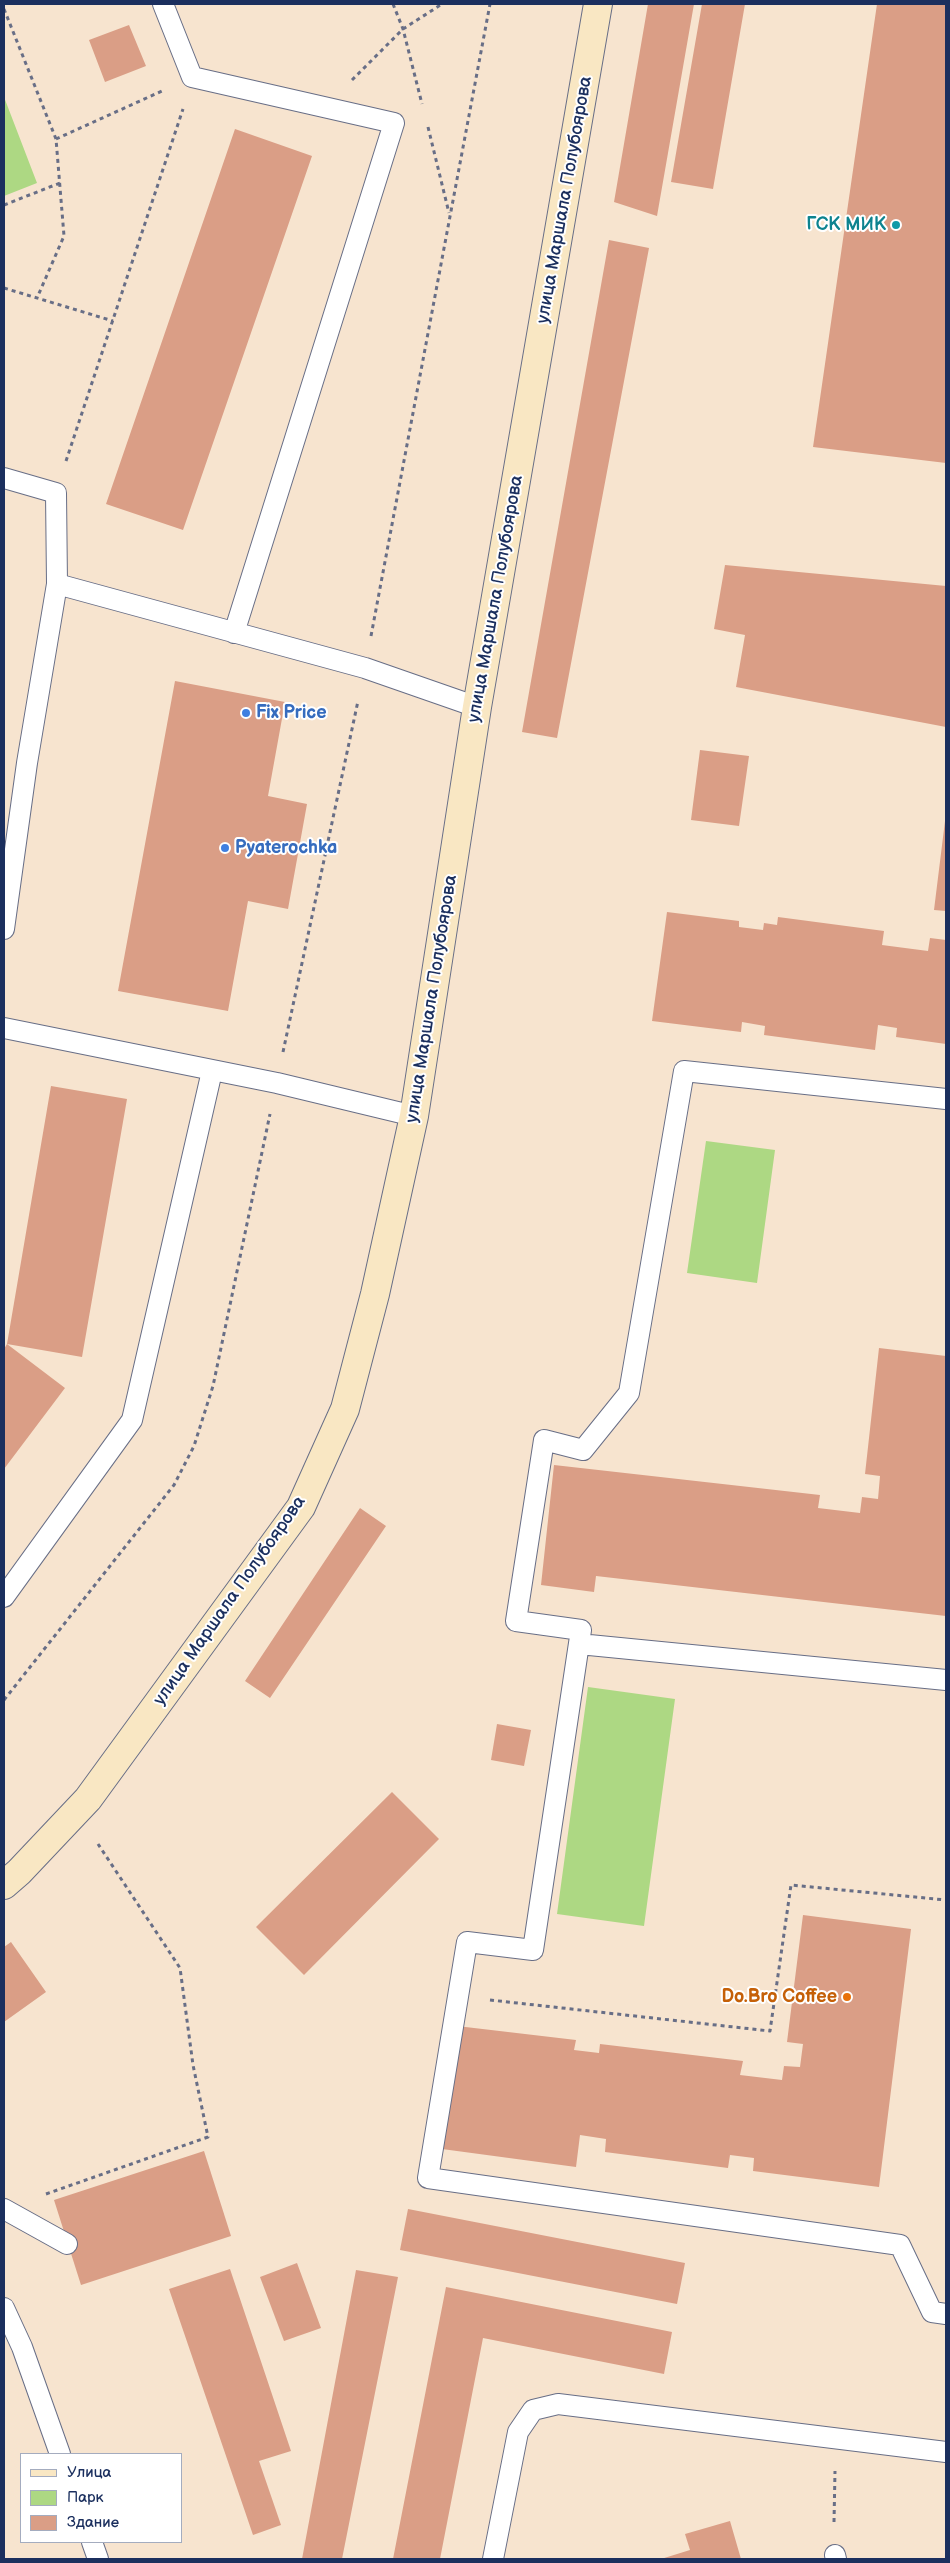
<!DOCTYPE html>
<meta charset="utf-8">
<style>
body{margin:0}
#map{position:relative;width:950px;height:2563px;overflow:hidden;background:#f7e4cf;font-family:"Balsamiq Sans",sans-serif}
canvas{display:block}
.frame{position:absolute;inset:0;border:5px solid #1b2f5e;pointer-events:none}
.legend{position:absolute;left:20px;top:2453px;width:162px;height:90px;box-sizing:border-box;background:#fff;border:1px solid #a4acbf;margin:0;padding:6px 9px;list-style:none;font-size:15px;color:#1b2f5e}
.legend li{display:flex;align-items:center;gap:10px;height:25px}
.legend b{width:25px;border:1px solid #a4acbf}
</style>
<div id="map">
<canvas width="950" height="2563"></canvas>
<div class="frame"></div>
<ul class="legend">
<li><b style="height:6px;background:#f9e7c3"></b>Улица</li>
<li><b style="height:14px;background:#add883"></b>Парк</li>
<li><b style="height:14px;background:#da9e86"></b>Здание</li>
</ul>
</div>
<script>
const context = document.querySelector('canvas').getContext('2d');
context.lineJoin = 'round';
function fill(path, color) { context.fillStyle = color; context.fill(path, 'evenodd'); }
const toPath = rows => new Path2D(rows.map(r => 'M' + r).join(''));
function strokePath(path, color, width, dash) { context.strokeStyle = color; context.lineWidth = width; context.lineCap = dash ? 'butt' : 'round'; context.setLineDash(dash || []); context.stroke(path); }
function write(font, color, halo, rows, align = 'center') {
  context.font = font + ' "Balsamiq Sans",sans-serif'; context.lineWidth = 4; context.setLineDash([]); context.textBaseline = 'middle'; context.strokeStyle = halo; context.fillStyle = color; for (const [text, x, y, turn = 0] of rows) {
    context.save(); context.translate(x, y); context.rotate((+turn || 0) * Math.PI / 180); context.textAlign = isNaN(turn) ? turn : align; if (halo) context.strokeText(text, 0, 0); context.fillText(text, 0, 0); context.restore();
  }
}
fill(toPath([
 [4,97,37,183,4,196],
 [706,1141,775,1150,757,1283,687,1273],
 [588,1687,675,1699,644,1926,557,1914]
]), '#add883');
fill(toPath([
 [648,4,694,4,657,216,614,202],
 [702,4,745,4,713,189,671,182],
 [877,4,946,4,946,463,813,447],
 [129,25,146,66,105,82,89,40],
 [235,129,312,156,183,530,106,504],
 [609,240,649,248,557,738,522,732],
 [725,565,946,586,946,727,736,687,745,635,714,629],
 [175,681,285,702,268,796,307,804,288,909,248,901,228,1011,118,991],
 [700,750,749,756,739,826,691,820],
 [945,821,946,821,946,911,934,910],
 [667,912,739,921,739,927,763,930,764,923,777,925,778,917,884,931,882,945,928,951,930,938,946,940,946,1044,896,1037,897,1028,878,1025,875,1050,764,1035,765,1026,742,1022,741,1032,652,1021],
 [51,1086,127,1099,82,1357,7,1344],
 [7,1344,65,1388,4,1469,4,1349],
 [879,1348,946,1356,946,1616,596,1576,594,1592,541,1585,554,1465,820,1495,818,1508,860,1513,862,1497,878,1499,880,1476,865,1474],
 [360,1508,386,1526,270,1698,245,1681],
 [497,1724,531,1730,524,1766,491,1760],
 [392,1792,439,1839,304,1975,256,1927],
 [803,1915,911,1929,879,2187,753,2171,754,2158,730,2155,728,2168,605,2152,606,2139,580,2135,576,2167,442,2149,457,2026,576,2040,574,2050,599,2053,600,2044,743,2061,740,2075,782,2080,784,2066,800,2067,803,2044,787,2042],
 [11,1942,46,1992,4,2022,4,1947],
 [204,2151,231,2236,81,2285,54,2200],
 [408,2209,685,2263,677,2304,400,2250],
 [297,2263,321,2328,284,2341,260,2277],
 [230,2269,291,2451,259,2461,281,2525,253,2535,169,2289],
 [356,2270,398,2277,342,2559,302,2559],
 [446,2287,672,2332,664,2374,483,2338,440,2559,393,2559],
 [730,2521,741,2559,661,2559,690,2550,685,2534]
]), '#da9e86');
const lane = toPath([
 [163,4,192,77,394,123,234,633],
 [4,478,56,493,57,584,365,668,477,707],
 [4,929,27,763,57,584],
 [4,1028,277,1083,414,1116],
 [946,1099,684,1071,629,1393,583,1450,544,1440,516,1621,581,1630,533,1950,467,1942,428,2178,900,2245,932,2312,946,2314],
 [4,1597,132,1420,212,1071],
 [579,1644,946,1680],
 [4,2209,67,2244],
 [4,2308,22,2347,60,2454],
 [92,2542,98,2559],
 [835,2555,836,2559],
 [493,2559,518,2432,533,2410,558,2404,946,2452]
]);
const secondary = toPath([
 [4,1885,19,1872,88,1799,301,1507,345,1409,375,1294,414,1116,477,707,598,4]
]);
strokePath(lane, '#686e86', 22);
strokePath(secondary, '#686e86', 30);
strokePath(toPath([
 [393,4,403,29,422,104],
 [4,9,56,139,64,236,37,298],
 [352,80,403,29,442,4],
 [428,127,449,213],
 [56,139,162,91],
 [4,205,60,183],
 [4,288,113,321],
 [66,461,183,109],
 [371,636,490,4],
 [283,1052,358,701],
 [4,1700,174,1485,194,1446,213,1386,270,1114],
 [490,2000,770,2031,791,1885,946,1900],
 [46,2194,208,2137,193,2065,180,1968,98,1844],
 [834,2522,835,2471]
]), '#686e86', 3, [4, 4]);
strokePath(lane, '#fff', 20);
strokePath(secondary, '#f9e7c3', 28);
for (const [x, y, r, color] of [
 [896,225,5,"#0f9aa8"],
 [246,713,5,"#3f7fe0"],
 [225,848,5,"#3f7fe0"],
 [847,1997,5,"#e8710a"]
]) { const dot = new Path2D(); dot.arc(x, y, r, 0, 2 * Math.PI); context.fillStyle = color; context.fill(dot); strokePath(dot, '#fff', 2); }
write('18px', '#1b2f5e', '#fff', [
 ["улица Маршала Полубоярова",565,200,-80],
 ["улица Маршала Полубоярова",496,599,-80],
 ["улица Маршала Полубоярова",432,999,-81],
 ["улица Маршала Полубоярова",230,1601,-55]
]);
write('bold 18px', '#0d838f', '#fff', [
 ["ГСК МИК",886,225]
], 'right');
write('bold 18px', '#366cbe', '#fff', [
 ["Fix Price",256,713],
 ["Pyaterochka",235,848]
], 'left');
write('bold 18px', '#c56008', '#fff', [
 ["Do.Bro Coffee",837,1997]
], 'right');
</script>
